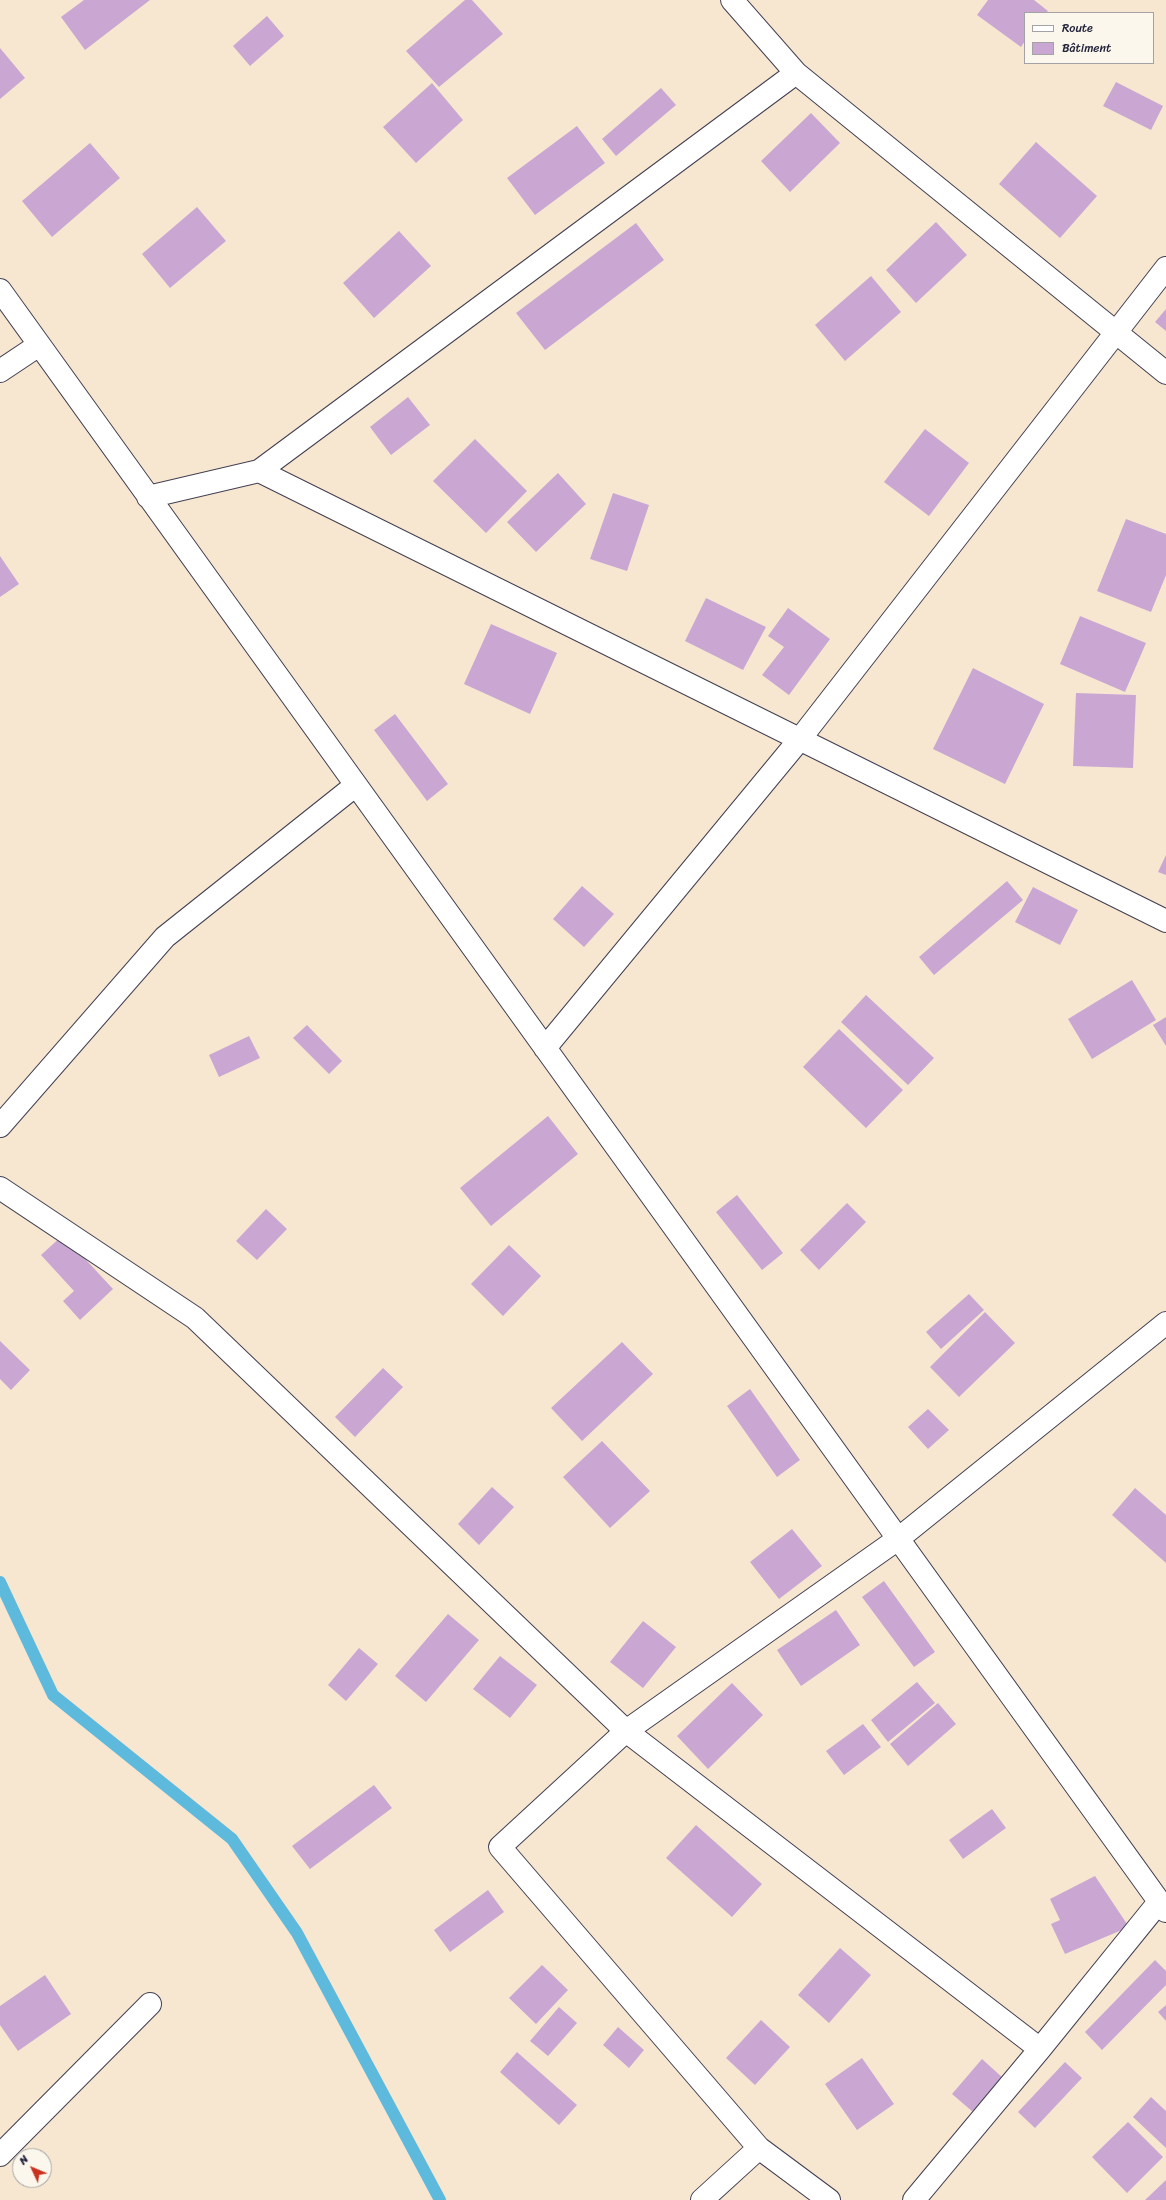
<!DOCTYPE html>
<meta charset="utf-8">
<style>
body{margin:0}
#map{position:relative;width:1166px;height:2200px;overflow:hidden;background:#f7e7d1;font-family:Sriracha,sans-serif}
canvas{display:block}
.legend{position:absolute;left:1024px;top:12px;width:130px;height:52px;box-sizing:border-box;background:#fbf7ec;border:1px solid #a4a2a5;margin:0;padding:5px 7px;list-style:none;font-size:12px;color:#22223b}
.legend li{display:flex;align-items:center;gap:8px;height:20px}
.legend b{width:20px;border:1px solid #a4a2a5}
.north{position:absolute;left:12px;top:2148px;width:40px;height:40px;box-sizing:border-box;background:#fbf7ec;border:1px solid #a4a2a5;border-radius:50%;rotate:314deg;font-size:11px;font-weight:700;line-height:16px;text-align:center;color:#22223b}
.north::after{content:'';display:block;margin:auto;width:14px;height:18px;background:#c8321e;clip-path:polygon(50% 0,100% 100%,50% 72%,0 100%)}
</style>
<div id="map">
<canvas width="1166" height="2200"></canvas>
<ul class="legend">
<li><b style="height:5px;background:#fff"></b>Route</li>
<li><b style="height:11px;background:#caa7d2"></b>Bâtiment</li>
</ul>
<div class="north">N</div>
</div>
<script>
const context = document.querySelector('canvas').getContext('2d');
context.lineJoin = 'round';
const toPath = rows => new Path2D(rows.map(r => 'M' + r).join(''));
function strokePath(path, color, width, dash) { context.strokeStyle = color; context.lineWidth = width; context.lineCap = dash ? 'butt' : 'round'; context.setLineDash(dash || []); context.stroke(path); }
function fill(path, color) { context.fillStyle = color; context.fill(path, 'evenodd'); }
strokePath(toPath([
 [0,1582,53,1695,232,1839,297,1933,440,2200]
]), '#5dbadc', 12);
fill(toPath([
 [84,0,150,0,85,50,61,17],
 [465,0,472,0,503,34,439,87,406,51],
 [988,0,1034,0,1048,11,1046,13,1025,13,1025,41,1021,47,977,15],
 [267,16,284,36,250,66,233,46],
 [0,48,25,78,0,99],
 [1116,82,1163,106,1151,130,1103,106],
 [432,83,463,120,416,163,383,127],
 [661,88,676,105,616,156,602,139],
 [811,113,840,143,790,192,761,161],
 [577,126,605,163,535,215,507,178],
 [1036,142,1097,196,1060,238,999,184],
 [90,143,120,178,52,237,22,201],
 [197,207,226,241,170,288,142,254],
 [936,222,967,255,916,303,886,270],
 [636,223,664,260,545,350,516,313],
 [399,231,431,266,374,318,343,283],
 [871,276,901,312,845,361,815,325],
 [1166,309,1166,331,1155,322],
 [408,397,430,425,391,455,370,427],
 [925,429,969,463,929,516,884,482],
 [475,439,527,491,486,533,433,481],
 [558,473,586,504,536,552,507,522],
 [613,493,649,505,627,571,590,559],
 [1126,519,1166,534,1166,575,1151,612,1097,591],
 [0,556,19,584,0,597],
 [706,598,766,627,743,670,685,641],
 [788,608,830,639,789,695,762,675,784,647,768,636],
 [1080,616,1146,643,1125,692,1060,664],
 [491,624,557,653,530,714,464,684],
 [973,668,1044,704,1005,784,933,749],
 [1076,693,1136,695,1133,768,1073,766],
 [395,714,448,784,427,801,374,730],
 [1166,855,1166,875,1158,872],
 [1007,881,1023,900,934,975,919,957],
 [582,886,614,914,584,947,553,919],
 [1033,887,1078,910,1060,945,1015,922],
 [1132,980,1156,1020,1092,1059,1068,1019],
 [866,995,934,1058,908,1085,841,1022],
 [1166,1017,1166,1046,1153,1025],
 [307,1025,342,1061,329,1074,293,1038],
 [839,1029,903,1090,866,1128,803,1067],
 [249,1036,260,1058,219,1077,209,1055],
 [548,1116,578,1154,491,1226,460,1188],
 [737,1195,783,1253,762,1270,716,1212],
 [847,1203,866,1222,819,1270,800,1250],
 [266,1209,287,1229,257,1260,236,1241],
 [63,1235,113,1289,80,1320,63,1301,74,1291,41,1255],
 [509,1245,541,1276,503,1316,471,1284],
 [969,1294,984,1310,941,1349,926,1332],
 [985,1312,1015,1343,959,1397,930,1367],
 [0,1341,30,1370,11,1390,0,1379],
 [622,1342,653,1374,582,1441,551,1408],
 [383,1368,403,1387,355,1437,335,1417],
 [750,1389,800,1460,777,1477,727,1406],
 [928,1409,949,1430,928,1449,908,1427],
 [602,1441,650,1491,610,1528,563,1477],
 [492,1487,514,1507,479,1545,458,1524],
 [1135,1488,1166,1515,1166,1563,1112,1515],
 [792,1529,822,1566,779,1599,750,1562],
 [884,1581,935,1652,914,1667,862,1597],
 [836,1610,860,1645,801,1686,777,1650],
 [448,1614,479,1640,426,1702,395,1676],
 [643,1621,676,1647,643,1688,610,1662],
 [359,1648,378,1664,346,1701,328,1685],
 [500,1656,537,1685,510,1718,473,1689],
 [917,1682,935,1703,888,1742,871,1720],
 [732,1683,763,1715,708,1769,677,1736],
 [938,1703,956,1724,908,1766,890,1744],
 [863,1724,881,1747,844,1775,826,1751],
 [374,1785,392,1808,310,1869,292,1846],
 [992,1809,1006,1828,963,1859,949,1840],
 [696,1825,762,1884,732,1917,666,1858],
 [1095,1876,1129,1927,1065,1954,1051,1924,1060,1920,1050,1899],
 [488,1890,504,1912,450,1952,434,1930],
 [840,1948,871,1975,829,2023,798,1995],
 [1155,1960,1166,1971,1166,1985,1102,2050,1085,2032],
 [542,1965,568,1990,536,2024,509,1998],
 [45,1975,71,2014,18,2051,0,2025,0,2006],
 [1166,2005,1166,2021,1158,2012],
 [559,2007,577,2023,548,2056,530,2041],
 [761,2020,790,2047,755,2085,726,2058],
 [618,2027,644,2050,629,2068,603,2045],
 [517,2052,577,2105,559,2125,500,2072],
 [862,2058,894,2104,857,2130,825,2084],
 [982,2059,1003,2078,973,2112,952,2094],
 [1065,2062,1082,2078,1035,2128,1018,2112],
 [1151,2097,1166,2111,1166,2148,1133,2117],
 [1128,2122,1163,2157,1127,2193,1092,2157],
 [1166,2180,1166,2200,1145,2200]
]), '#caa7d2');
const minor = toPath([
 [732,0,796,73,1166,373],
 [0,290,1166,1911],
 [0,371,39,345],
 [259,471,1166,921],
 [148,497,259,471,796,73],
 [545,1048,800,739,1166,268],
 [0,1126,165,937,356,785],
 [0,1188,195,1318,626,1731,1040,2049],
 [759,2148,829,2200],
 [0,2155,150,2004],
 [702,2200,759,2148,500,1847,626,1731,898,1539,1166,1323],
 [914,2200,1040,2049,1159,1902]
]);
strokePath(minor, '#424052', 24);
strokePath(minor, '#fff', 22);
</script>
